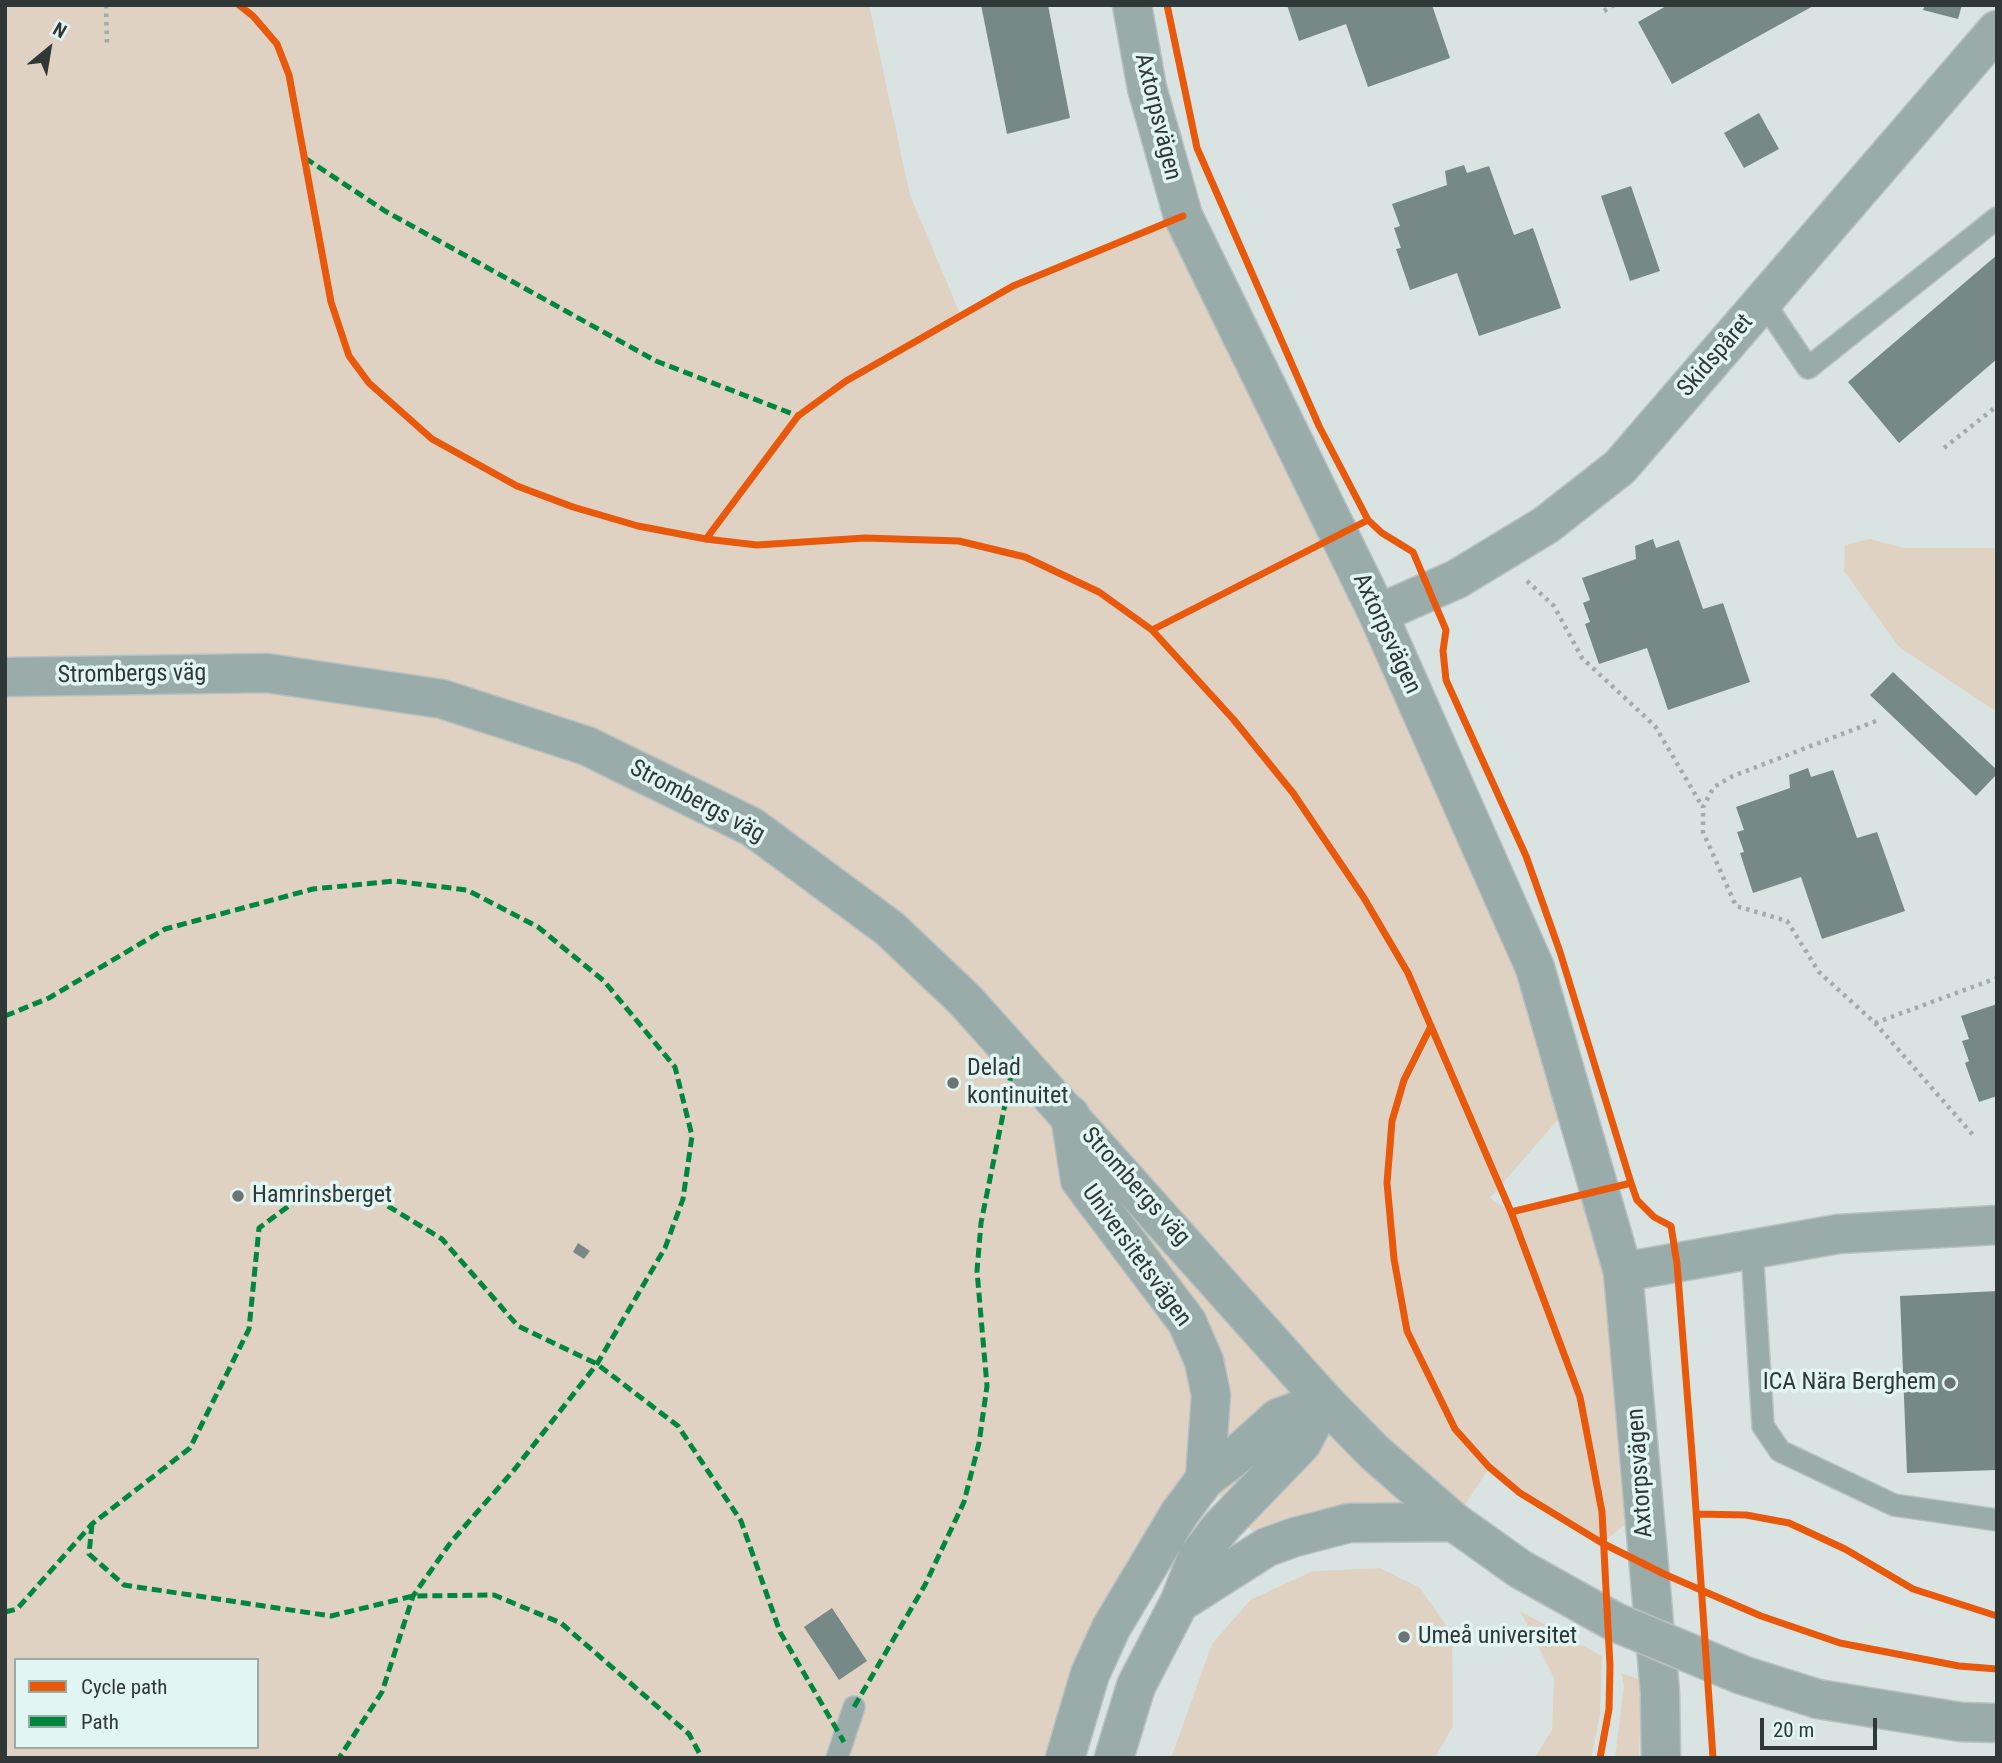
<!DOCTYPE html>
<meta charset="utf-8">
<style>
body{margin:0}
#map{position:relative;width:2002px;height:1763px;overflow:hidden;background:#d9e4e2;font-family:"Roboto Condensed",sans-serif}
canvas{display:block}
.frame{position:absolute;inset:0;border:7px solid #303837;pointer-events:none}
.legend{position:absolute;left:14px;top:1658px;width:245px;height:91px;box-sizing:border-box;background:#e1f6f3;border:2px solid #9aaaa8;margin:0;padding:9px 12px;list-style:none;font-size:21px;color:#303837}
.legend li{display:flex;align-items:center;gap:14px;height:35px}
.legend b{width:35px;border:2px solid #9aaaa8}
.north{position:absolute;left:14px;top:14px;width:70px;height:70px;-webkit-text-stroke:5px #e1f6f3;paint-order:stroke;rotate:30deg;font-size:19px;font-weight:700;line-height:28px;text-align:center;color:#303837}
.north::after{content:'';display:block;margin:auto;width:24px;height:32px;background:#303837;clip-path:polygon(50% 0,100% 100%,50% 72%,0 100%)}
.scale{position:absolute;left:1760px;top:1718px;width:117px;height:32px;box-sizing:border-box;border:4px solid #303837;border-top:0;padding-left:9px;font-size:21px;line-height:24px;white-space:nowrap;color:#303837;-webkit-text-stroke:5px #e1f6f3;paint-order:stroke}
</style>
<div id="map">
<canvas width="2002" height="1763"></canvas>
<div class="frame"></div>
<ul class="legend">
<li><b style="height:9px;background:#e8590c"></b>Cycle path</li>
<li><b style="height:9px;background:#00873e"></b>Path</li>
</ul>
<div class="north">N</div>
<div class="scale">20 m</div>
</div>
<script>
const context = document.querySelector('canvas').getContext('2d');
context.lineJoin = 'round';
function fill(path, color) { context.fillStyle = color; context.fill(path, 'evenodd'); }
const toPath = rows => new Path2D(rows.map(r => 'M' + r).join(''));
function strokePath(path, color, width, dash) { context.strokeStyle = color; context.lineWidth = width; context.lineCap = dash ? 'butt' : 'round'; context.setLineDash(dash || []); context.stroke(path); }
function write(font, color, halo, rows, align = 'center') {
  context.font = font + ' "Roboto Condensed",sans-serif'; context.lineWidth = 7; context.setLineDash([]); context.textBaseline = 'middle'; context.strokeStyle = halo; context.fillStyle = color; for (const [text, x, y, turn = 0] of rows) {
    context.save(); context.translate(x, y); context.rotate((+turn || 0) * Math.PI / 180); context.textAlign = isNaN(turn) ? turn : align; if (halo) context.strokeText(text, 0, 0); context.fillText(text, 0, 0); context.restore();
  }
}
fill(toPath([
 [5,5,869,5,910,195,961,316,1013,286,1183,216,1575,1100,1490,1198,1511,1212,1600,1191,1644,1510,1602,1543,1520,1493,1489,1468,1454,1522,1267,1547,1205,1479,1065,1758,5,1758],
 [16,1660,257,1660,257,1747,16,1747],
 [1870,539,1905,548,1997,548,1997,712,1899,647,1844,571,1845,545],
 [1380,1568,1420,1588,1452,1634,1453,1726,1435,1758,1171,1758,1212,1644,1250,1600,1313,1571],
 [1520,1611,1602,1656,1600,1716,1591,1758,1534,1758,1552,1730,1554,1678],
 [1621,1673,1642,1680,1639,1758,1615,1758,1624,1685]
]), '#e0d2c3');
fill(toPath([
 [981,5,1048,5,1070,118,1007,134],
 [1287,5,1432,5,1450,58,1368,87,1346,24,1299,41],
 [1668,5,1815,5,1672,84,1638,22],
 [1925,5,1962,5,1958,19,1923,10],
 [1759,113,1779,149,1744,168,1724,133],
 [1464,165,1467,173,1489,166,1514,235,1533,228,1561,308,1479,336,1457,273,1410,290,1396,249,1401,248,1394,228,1400,226,1392,204,1447,185,1445,171],
 [1631,186,1660,271,1630,281,1601,196],
 [1997,255,1997,359,1899,443,1848,382],
 [1653,539,1656,548,1679,540,1703,609,1723,603,1750,682,1668,710,1647,648,1599,664,1585,624,1590,622,1583,603,1590,600,1582,578,1636,559,1635,546],
 [1893,672,1997,770,1997,774,1976,796,1870,695],
 [1808,768,1811,777,1833,770,1857,838,1877,832,1905,911,1822,939,1801,877,1753,893,1740,853,1744,852,1737,832,1744,830,1736,807,1790,788,1789,775],
 [1997,1004,1997,1096,1979,1102,1965,1063,1969,1061,1962,1041,1969,1039,1961,1016],
 [578,1243,590,1251,584,1259,573,1252],
 [1997,1291,1997,1470,1907,1473,1900,1296],
 [832,1608,867,1661,839,1680,804,1627]
]), '#778987');
const service = toPath([
 [1763,301,1808,368,1997,218],
 [1752,1250,1763,1426,1780,1451,1894,1505,1997,1520],
 [837,1758,854,1707]
]);
const minor = toPath([
 [1378,614,1457,579,1546,525,1620,467,1997,30],
 [1070,1115,1080,1180,1187,1322,1204,1361,1211,1395,1205,1479],
 [1623,1272,1838,1234,1997,1225],
 [1179,1603,1267,1547,1295,1537,1349,1523,1454,1522],
 [1065,1758,1090,1674,1111,1628,1179,1514,1205,1479,1237,1455,1278,1418,1324,1401],
 [1114,1758,1136,1686,1179,1603,1197,1558,1221,1527,1302,1443,1324,1401]
]);
const tertiary = toPath([
 [1132,5,1147,88,1183,216,1378,614,1535,968,1623,1272,1660,1692,1661,1758],
 [5,677,267,673,442,699,587,746,752,827,889,928,965,1000,1324,1401,1374,1452,1454,1522,1520,1569],
 [1818,1699,1961,1722,1997,1723]
]);
strokePath(service, '#b8c1bf', 24);
strokePath(minor, '#b8c1bf', 41);
strokePath(tertiary, '#b8c1bf', 41);
strokePath(toPath([
 [106,5,107,47],
 [1604,11,1614,5],
 [1944,448,1997,406],
 [1527,581,1554,606,1582,658,1655,726,1702,806],
 [1876,721,1733,776,1714,787,1703,807,1703,832,1736,906,1787,921,1819,972,1875,1023,1973,1135],
 [1875,1023,1997,978]
]), '#9eadab', 4.5, [3.5, 5]);
strokePath(service, '#99aca9', 21);
strokePath(minor, '#99aca9', 38);
strokePath(tertiary, '#99aca9', 38);
const tertiaryBridge = toPath([
 [1520,1569,1615,1622,1742,1675,1818,1699]
]);
strokePath(tertiaryBridge, '#b8c1bf', 41, []);
strokePath(tertiaryBridge, '#99aca9', 38);
strokePath(toPath([
 [305,158,385,211,656,361,798,416],
 [5,1016,49,998,165,929,313,889,394,881,467,890,538,927,604,981,675,1067,692,1136,683,1199,665,1248,597,1364,514,1470,451,1542,413,1596,382,1692,339,1758],
 [92,1524,89,1554,124,1585,331,1616,413,1596,494,1595,561,1623,689,1734,702,1758],
 [5,1612,17,1609,92,1524,190,1448,249,1329,259,1228,309,1191,360,1189,442,1239,518,1326,597,1364,678,1426,741,1521,780,1632,844,1742],
 [854,1707,925,1585,964,1502,979,1443,987,1386,977,1271,981,1223,1015,1055]
]), '#00873e', 5, [10, 5]);
strokePath(toPath([
 [239,5,253,16,277,44,289,75,331,302,349,356,369,383,432,439,517,486,573,507,638,526,706,539,757,545,865,538,959,541,1025,557,1099,592,1152,630,1234,720,1293,793,1364,898,1408,973,1511,1212,1580,1397,1602,1512,1610,1666,1609,1709,1600,1758],
 [1167,5,1197,148,1319,426,1368,520,1382,533,1413,552,1446,630,1443,651,1446,680,1526,856,1560,952,1631,1183],
 [706,539,798,416,846,381,1013,286,1183,216],
 [1152,630,1368,520],
 [1431,1026,1404,1080,1392,1121,1387,1183,1394,1259,1407,1331,1455,1429,1489,1467,1520,1493,1602,1543,1664,1574,1761,1616,1840,1643,1959,1666,1997,1669],
 [1511,1212,1631,1183,1637,1200,1654,1217,1671,1226,1677,1264,1693,1467,1713,1758],
 [1697,1514,1746,1515,1789,1523,1845,1549,1913,1589,1997,1616]
]), '#e8590c', 7);
for (const [x, y, r, color] of [
 [953,1083,7,"#6b7473"],
 [238,1196,7,"#6b7473"],
 [1950,1383,7,"#6b7473"],
 [1404,1637,7,"#6b7473"]
]) { const dot = new Path2D(); dot.arc(x, y, r, 0, 2 * Math.PI); context.fillStyle = color; context.fill(dot); strokePath(dot, '#e1f6f3', 2.5); }
write('24px', '#303837', '#e1f6f3', [
 ["Axtorpsvägen",1157,117,76],
 ["Skidspåret",1716,356,-49],
 ["Axtorpsvägen",1386,634,65],
 ["Strombergs väg",132,675,-1],
 ["Strombergs väg",697,802,28],
 ["Strombergs väg",1135,1187,48],
 ["Universitetsvägen",1136,1256,54],
 ["Axtorpsvägen",1641,1473,-94]
]);
write('24px', '#303837', '#e1f6f3', [
 ["Delad",967,1069],
 ["kontinuitet",967,1097],
 ["Hamrinsberget",252,1196],
 ["ICA Nära Berghem",1936,1383,"right"],
 ["Umeå universitet",1418,1637]
], 'left');
</script>
